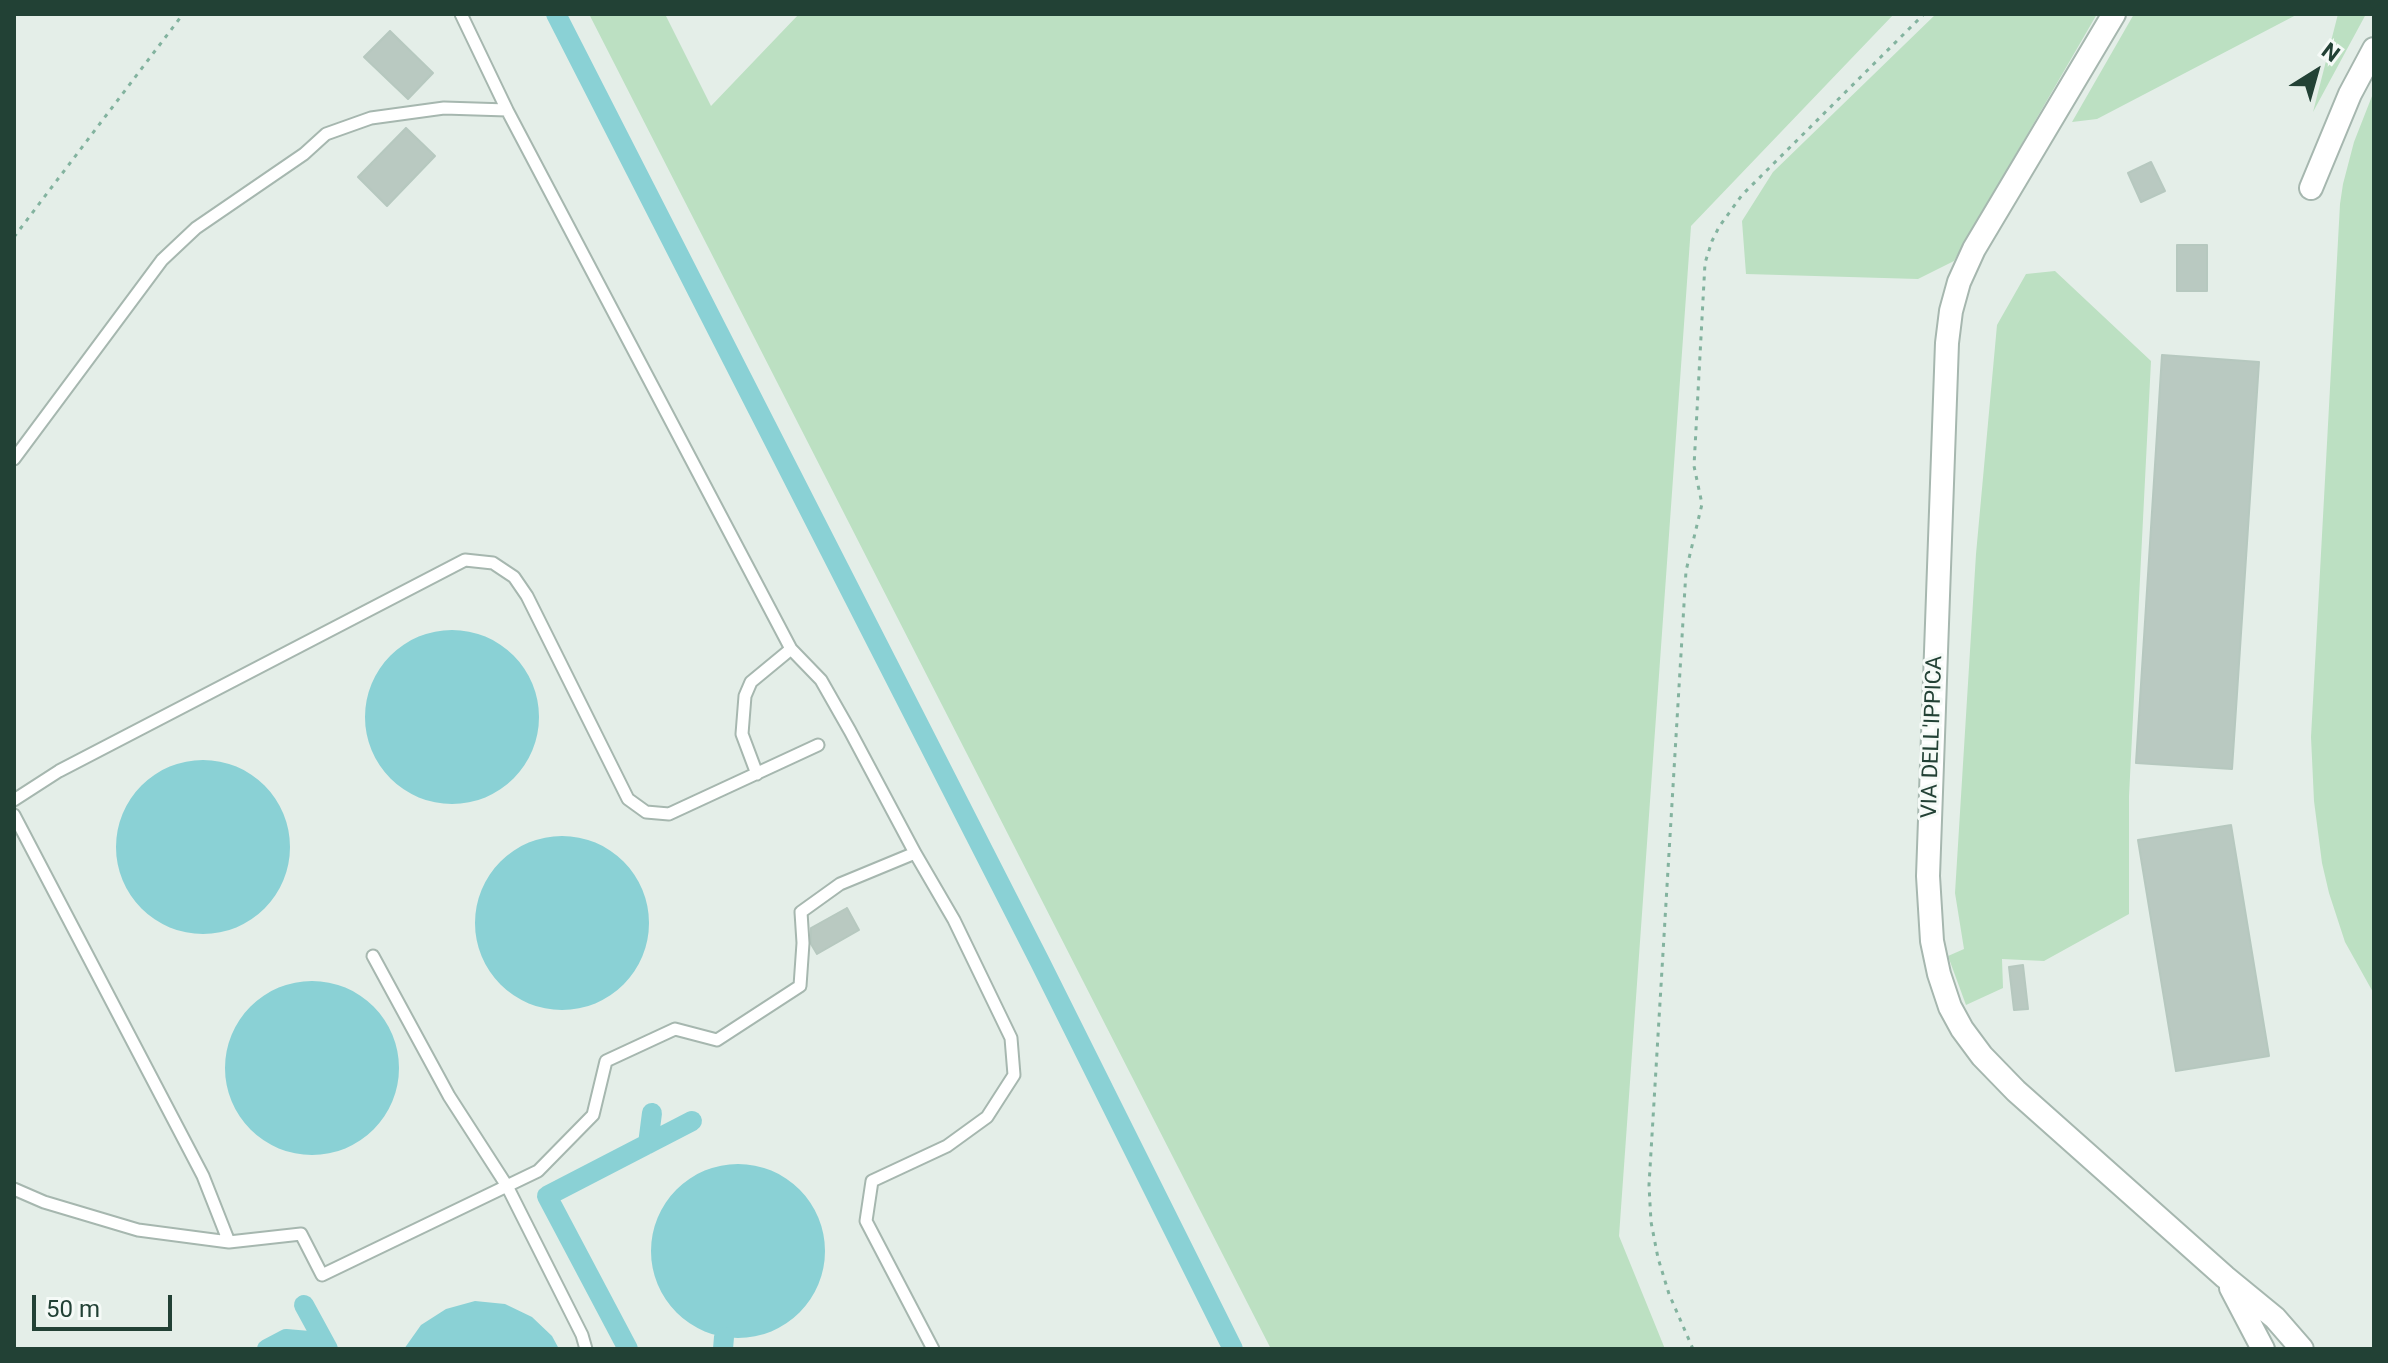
<!DOCTYPE html>
<style>
body{margin:0}
#map{position:relative;width:2388px;height:1363px;overflow:hidden;background:#e4eee8;font-family:Roboto,sans-serif}
canvas{display:block}
.frame{position:absolute;inset:0;border:16px solid #224135;pointer-events:none}
.north{position:absolute;left:2276px;top:32px;width:80px;height:80px;-webkit-text-stroke:6px #f5faf7;paint-order:stroke;rotate:37deg;font-size:22px;font-weight:700;line-height:32px;text-align:center;color:#224135}
.north::after{content:'';display:block;margin:auto;width:28px;height:36px;background:#224135;clip-path:polygon(50% 0,100% 100%,50% 72%,0 100%)}
.scale{position:absolute;left:32px;top:1295px;width:140px;height:36px;box-sizing:border-box;border:4px solid #224135;border-top:0;padding-left:10px;font-size:24px;line-height:28px;white-space:nowrap;color:#224135;-webkit-text-stroke:6px #f5faf7;paint-order:stroke}
</style>
<div id="map">
<canvas width="2388" height="1363"></canvas>
<div class="frame"></div>
<div class="north">N</div>
<div class="scale">50 m</div>
</div>
<script>
const context = document.querySelector('canvas').getContext('2d');
context.lineJoin = 'round';
function fill(path, color) { context.fillStyle = color; context.fill(path, 'evenodd'); }
const toPath = rows => new Path2D(rows.map(r => 'M' + r).join(''));
function strokePath(path, color, width, dash) { context.strokeStyle = color; context.lineWidth = width; context.lineCap = dash ? 'butt' : 'round'; context.setLineDash(dash || []); context.stroke(path); }
function write(font, color, halo, rows, align = 'center') {
  context.font = font + ' Roboto,sans-serif'; context.lineWidth = 6; context.setLineDash([]); context.textBaseline = 'middle'; context.strokeStyle = halo; context.fillStyle = color; for (const [text, x, y, turn = 0] of rows) {
    context.save(); context.translate(x, y); context.rotate((+turn || 0) * Math.PI / 180); context.textAlign = isNaN(turn) ? turn : align; if (halo) context.strokeText(text, 0, 0); context.fillText(text, 0, 0); context.restore();
  }
}
fill(toPath([
 [589,14,665,14,711,106,799,14,1894,14,1691,226,1619,1236,1665,1349,1271,1349],
 [1936,14,2097,14,1954,261,1918,279,1746,274,1742,221,1773,172],
 [2134,14,2298,14,2097,119,2072,122],
 [2338,14,2366,14,2313,112],
 [2374,91,2374,994,2345,942,2329,893,2322,863,2314,801,2311,737,2340,204,2343,184,2354,142],
 [2055,271,2151,361,2129,796,2129,914,2044,961,2002,959,2003,988,1966,1005,1948,956,1964,949,1955,893,1976,554,1997,325,2026,274]
]), '#bce0c2');
fill(toPath([
 '365 717a87 87 0 1 1 174 0a87 87 0 1 1-174 0Z',
 '116 847a87 87 0 1 1 174 0a87 87 0 1 1-174 0Z',
 '475 923a87 87 0 1 1 174 0a87 87 0 1 1-174 0Z',
 '225 1068a87 87 0 1 1 174 0a87 87 0 1 1-174 0Z',
 '651 1251a87 87 0 1 1 174 0a87 87 0 1 1-174 0Z',
 [475,1301,505,1304,532,1317,552,1336,559,1349,404,1349,421,1325,446,1309]
]), '#8ad1d5');
strokePath(toPath([
 [556,14,1040,962,1233,1349],
 [648,1144,652,1113],
 [304,1305,328,1349],
 [267,1349,286,1339,309,1341,323,1349],
 [628,1349,547,1196,692,1121],
 [723,1349,724,1337]
]), '#8ad1d5', 20);
const building = toPath([
 [390,31,433,73,408,99,364,57,390,31],
 [406,128,435,156,387,206,358,177,406,128],
 [2151,162,2165,191,2141,202,2128,173,2151,162],
 [2177,245,2207,245,2207,291,2177,291,2177,245],
 [2162,355,2259,362,2232,769,2136,763,2162,355],
 [2231,825,2269,1056,2176,1071,2138,840,2231,825],
 [847,908,859,930,817,954,811,944,811,928,847,908],
 [2023,965,2028,1009,2014,1010,2009,967,2023,965]
]);
fill(building, '#b9c9c1');
strokePath(building, '#b6c8bf', 2);
const lane = toPath([
 [461,14,507,110],
 [14,459,162,260,196,228,304,154,326,134,371,118,444,108,507,110,791,649,821,680,850,731,915,853,954,920,1011,1038,1014,1075,987,1117,947,1146,872,1181,866,1221,933,1349],
 [757,774,742,734,745,696,751,682,791,649],
 [14,800,59,771,465,560,493,563,514,577,527,596,628,799,646,812,669,814,818,745],
 [14,815,203,1176,229,1242],
 [373,956,449,1096,507,1186,582,1335,586,1349],
 [14,1189,44,1202,138,1230,229,1242,301,1234,322,1275,538,1171,593,1115,606,1061,675,1029,717,1040,800,986,803,943,801,912,840,884,915,853]
]);
const street = toPath([
 [2114,14,1974,249,1959,282,1951,311,1947,343,1928,876,1932,941,1939,974,1950,1007,1962,1029,1982,1056,2016,1091,2225,1277,2275,1318,2302,1349],
 [2311,188,2350,94,2374,49],
 [2231,1288,2263,1349]
]);
strokePath(lane, '#a6b7af', 15);
strokePath(street, '#a6b7af', 26);
strokePath(toPath([
 [14,237,183,14],
 [1693,1349,1669,1294,1658,1258,1651,1222,1649,1185,1686,571,1702,504,1694,466,1705,263,1712,241,1719,227,1742,195,1924,14]
]), '#83b39f', 3, [4, 6]);
strokePath(lane, '#fff', 11);
strokePath(street, '#fff', 22);
write('22px', '#224135', '#f5faf7', [
 ["VIA DELL'IPPICA",1933,737,-88]
]);
</script>
